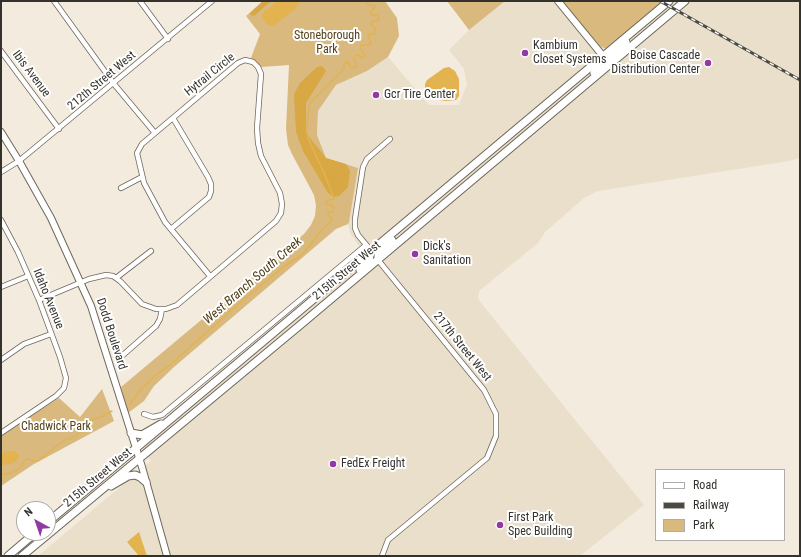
<!DOCTYPE html>
<style>
body{margin:0}
#map{position:relative;width:801px;height:557px;overflow:hidden;background:#f3ebdd;font-family:"Roboto Condensed",sans-serif}
canvas{display:block}
.frame{position:absolute;inset:0;border:2px solid #34322c;pointer-events:none}
.legend{position:absolute;left:655px;top:469px;width:130px;height:72px;box-sizing:border-box;background:#fff;border:1px solid #aeadab;margin:0;padding:5px 7px;list-style:none;font-size:12px;color:#34322c}
.legend li{display:flex;align-items:center;gap:8px;height:20px}
.legend b{width:20px;border:1px solid #aeadab}
.north{position:absolute;left:16px;top:501px;width:40px;height:40px;box-sizing:border-box;background:#fff;border:1px solid #aeadab;border-radius:50%;rotate:320deg;font-size:11px;font-weight:700;line-height:16px;text-align:center;color:#34322c}
.north::after{content:'';display:block;margin:auto;width:14px;height:18px;background:#9239a5;clip-path:polygon(50% 0,100% 100%,50% 72%,0 100%)}
</style>
<div id="map">
<canvas width="801" height="557"></canvas>
<div class="frame"></div>
<ul class="legend">
<li><b style="height:5px;background:#fff"></b>Road</li>
<li><b style="height:5px;background:#4c4a43"></b>Railway</li>
<li><b style="height:11px;background:#d9b97d"></b>Park</li>
</ul>
<div class="north">N</div>
</div>
<script>
const context = document.querySelector('canvas').getContext('2d');
context.lineJoin = 'round';
function fill(path, color) { context.fillStyle = color; context.fill(path, 'evenodd'); }
const toPath = rows => new Path2D(rows.map(r => 'M' + r).join(''));
function strokePath(path, color, width, dash) { context.strokeStyle = color; context.lineWidth = width; context.lineCap = dash ? 'butt' : 'round'; context.setLineDash(dash || []); context.stroke(path); }
function write(font, color, halo, rows, align = 'center') {
  context.font = font + ' "Roboto Condensed",sans-serif'; context.lineWidth = 4; context.setLineDash([]); context.textBaseline = 'middle'; context.strokeStyle = halo; context.fillStyle = color; for (const [text, x, y, turn = 0] of rows) {
    context.save(); context.translate(x, y); context.rotate((+turn || 0) * Math.PI / 180); context.textAlign = isNaN(turn) ? turn : align; if (halo) context.strokeText(text, 0, 0); context.fillText(text, 0, 0); context.restore();
  }
}
fill(toPath([
 [505,1,563,1,599,46,665,1,800,1,800,158,789,161,598,191,584,198,545,232,538,243,479,291,478,299,563,405,644,505,580,556,38,556,151,461,138,443,364,253,350,233,348,224,358,168,326,158,317,135,318,111,336,85,367,71,388,57,429,105,459,105,467,84,464,69,449,50,469,30]
]), '#eadfcb');
fill(toPath([
 [263,1,385,1,397,18,399,36,388,57,367,71,336,85,318,111,317,135,326,158,358,168,349,222,348,224,336,229,174,367,154,386,144,401,128,413,121,387,304,234,311,225,315,216,316,205,314,195,292,154,288,145,286,129,289,65,261,67,251,58,260,34,246,16],
 [447,1,505,1,469,30],
 [563,1,657,1,662,4,645,16,608,48,604,48,599,46],
 [102,389,114,421,34,464,1,486,1,435,59,398,80,417]
]), '#d9b97d');
fill(toPath([
 [263,1,271,1,254,16,251,15,250,13],
 [322,66,326,71,306,103,306,133,326,158,346,164,350,171,348,187,339,196,333,197,328,193,303,151,296,132,294,94,300,83,317,67]
]), '#d8a844');
fill(toPath([
 [278,1,299,2,298,6,295,9,273,26,271,26,267,24,263,18,262,15,264,12],
 [449,67,455,71,459,79,459,96,456,100,446,101,434,99,429,96,425,88,425,84,427,80,444,68],
 [6,451,13,451,19,454,19,456,16,461,11,464,1,465,1,455],
 [139,532,147,556,139,556,127,542]
]), '#e3b350');
strokePath(toPath([
 [130,404,142,388,155,376,171,364,242,301,286,265,299,257,309,247,320,232,330,222,332,218,328,215,328,213,333,211,334,208,332,205,328,205,325,203,328,200,334,199,325,175,308,138,307,128,309,106,311,102,344,69,344,63,348,62,351,67,353,68,356,67,356,64,354,58,355,56,357,55,363,58,365,56,360,47,361,45,369,45,371,43,368,35,375,33,375,28,371,24,373,21,377,21,379,19,377,15,372,15,370,13,376,6,369,5,367,3,368,1],
 [1,475,11,473,20,468,25,460,29,459,34,461,38,461,63,441,72,438,86,428,91,420,101,417,112,411]
]), '#e3b350', 1.5);
const street = toPath([
 [54,1,114,84,155,133],
 [140,1,168,39],
 [1,51,59,129],
 [1,172,19,161,212,1],
 [121,188,142,177],
 [1,220,18,252,39,300,60,357,66,378,64,388,56,396,1,433],
 [171,229,209,197,211,191,211,184,208,177,173,118],
 [368,247,358,235,355,228,355,219,363,167,367,159,390,139],
 [378,260,484,390,496,414,496,436,487,458,388,540,382,556],
 [116,278,151,251],
 [1,287,28,276],
 [39,300,89,279,106,275,113,276,120,281,142,304,156,309,166,309,177,305,276,221,281,213,282,204,280,193,261,156,258,143,257,128,261,74,258,67,253,62,245,60,238,63,142,144,137,153,144,183,165,222,210,276],
 [123,355,156,326,160,319,162,309],
 [1,360,24,344,51,334],
 [144,414,153,417,162,415,366,245]
]);
const secondary = toPath([
 [558,1,603,56],
 [1,132,19,161,51,218,91,306,142,467,167,556]
]);
const primary = toPath([
 [610,65,611,58,626,42],
 [594,73,603,64,604,60,603,56],
 [378,260,378,255,382,248,392,240],
 [360,270,369,260,371,251],
 [131,433,142,435,161,424],
 [111,486,128,476,135,475,140,477,146,482],
 [48,522,669,1],
 [8,556,35,533],
 [22,556,299,326,685,1]
]);
strokePath(street, '#6d665b', 6);
strokePath(secondary, '#6d665b', 8);
strokePath(primary, '#6d665b', 9);
strokePath(street, '#fff', 4.5);
strokePath(secondary, '#fff', 6);
strokePath(primary, '#fff', 7);
const rail = toPath([
 [660,1,800,80]
]);
strokePath(rail, '#4c4a43', 3);
strokePath(rail, '#fff', 1.5, [4.5]);
for (const [x, y, r, color] of [
 [525,53,4,"#9239a5"],
 [708,63,4,"#9239a5"],
 [376,95,4,"#9239a5"],
 [415,254,4,"#9239a5"],
 [333,464,4,"#9239a5"],
 [500,525,4,"#9239a5"]
]) { const dot = new Path2D(); dot.arc(x, y, r, 0, 2 * Math.PI); context.fillStyle = color; context.fill(dot); strokePath(dot, '#fff', 1.5); }
write('12px', '#554118', '#fff', [
 ["Stoneborough",327,36],
 ["Park",327,50],
 ["Chadwick Park",56,427]
]);
write('12px', '#34322c', '#fff', [
 ["Kambium",533,46],
 ["Closet Systems",533,60],
 ["Boise Cascade",700,56,"right"],
 ["Distribution Center",700,70,"right"],
 ["Gcr Tire Center",384,95],
 ["Dick's",423,247],
 ["Sanitation",423,261],
 ["FedEx Freight",341,464],
 ["First Park",508,518],
 ["Spec Building",508,532]
], 'left');
write('12px', '#34322c', '#fff', [
 ["Ibis Avenue",31,74,53],
 ["Hytrail Circle",210,75,-39],
 ["212th Street West",102,81,-40],
 ["215th Street West",347,271,-40],
 ["Idaho Avenue",48,299,68],
 ["Dodd Boulevard",111,334,72],
 ["217th Street West",462,347,51],
 ["215th Street West",98,478,-40]
]);
write('italic 13px', '#503c13', '#fff', [
 ["West Branch South Creek",253,281,-41]
]);
</script>
